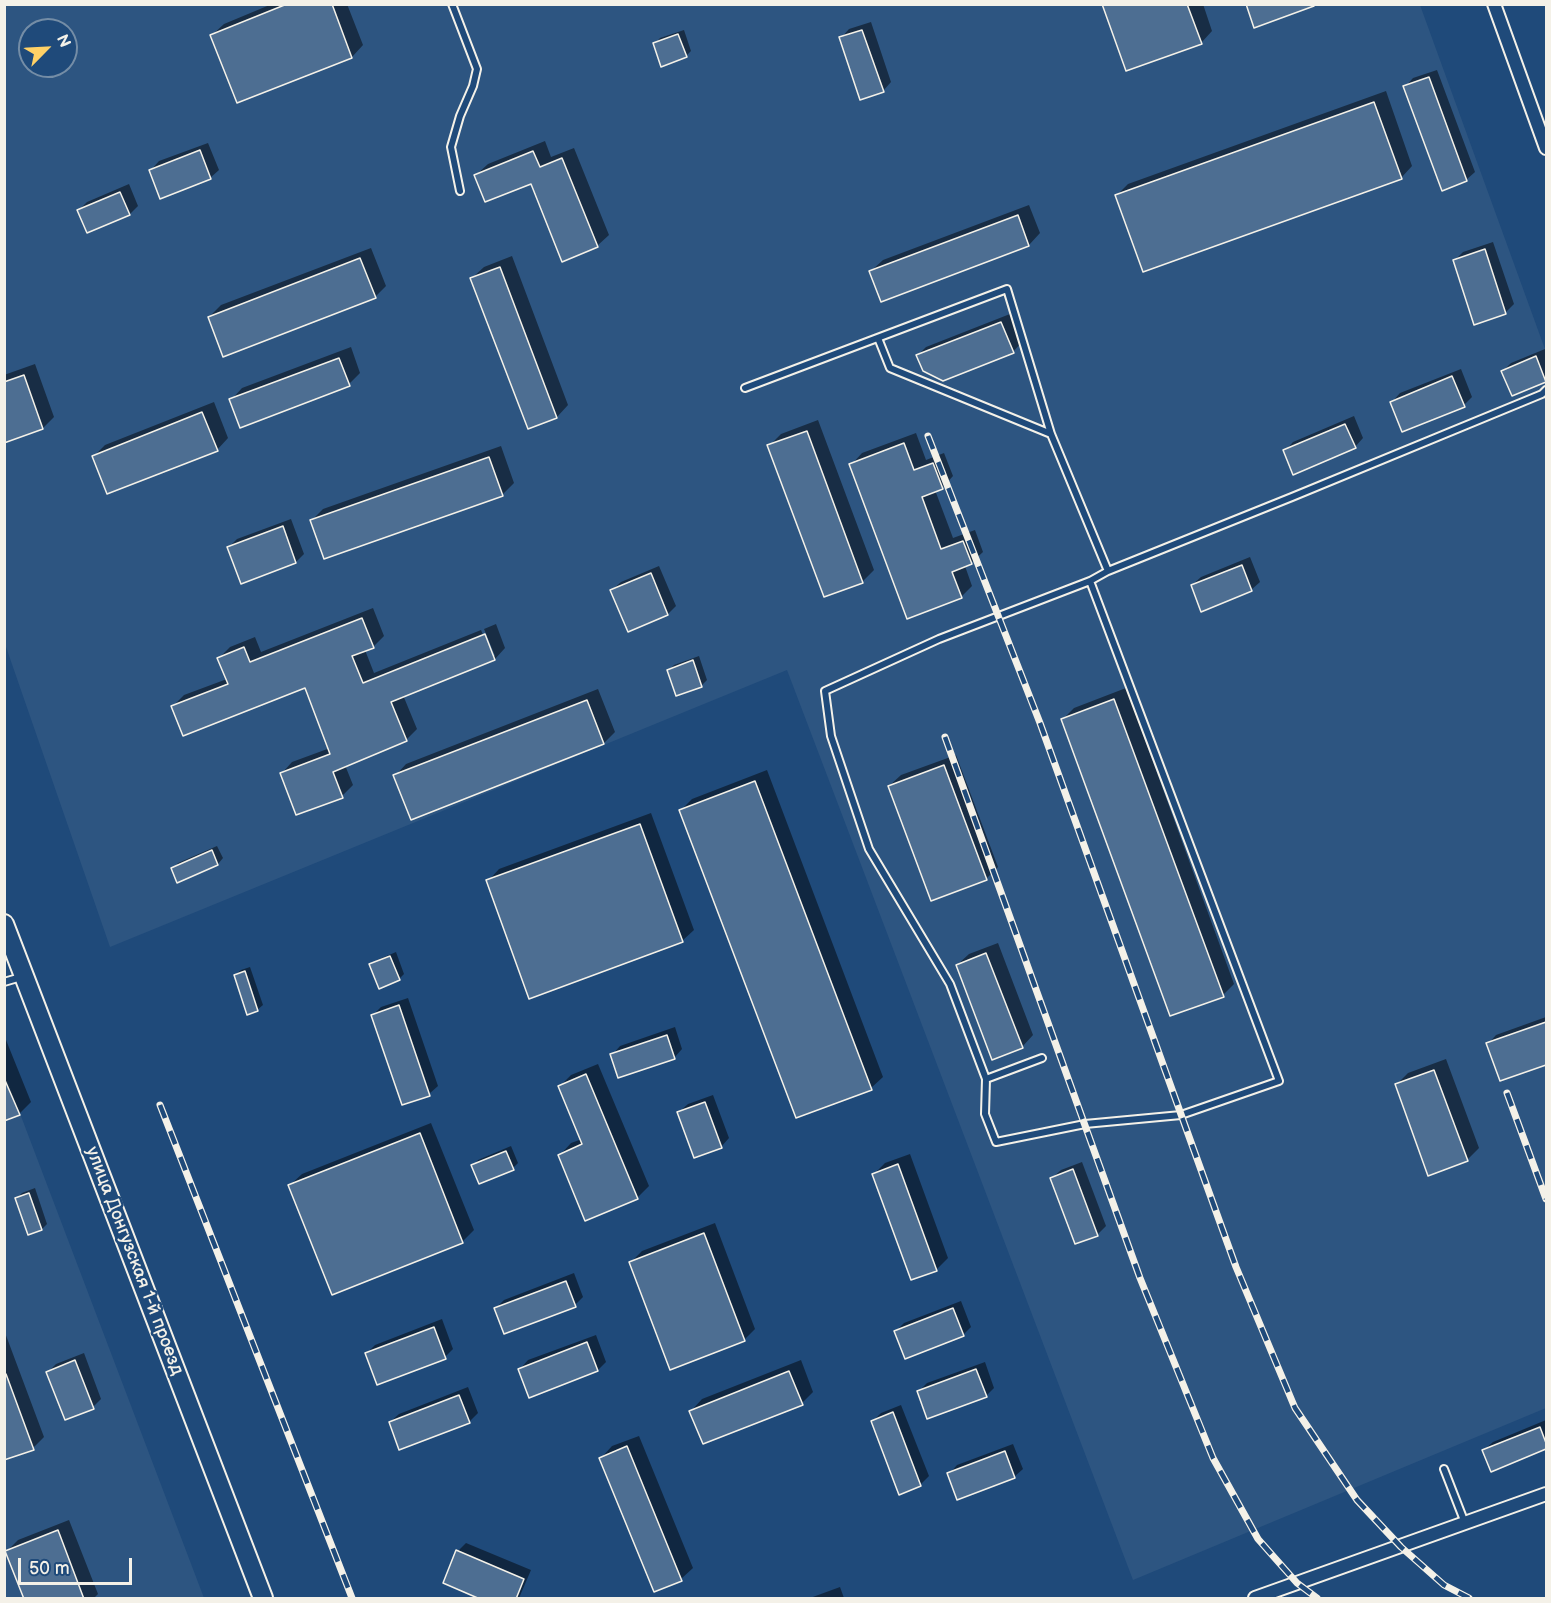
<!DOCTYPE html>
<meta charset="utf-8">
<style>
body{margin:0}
#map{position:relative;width:1551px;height:1603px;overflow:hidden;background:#1f4a7a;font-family:"Balsamiq Sans",sans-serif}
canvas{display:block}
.frame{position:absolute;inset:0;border:6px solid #f4f1e8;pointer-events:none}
.north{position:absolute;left:18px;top:18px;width:60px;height:60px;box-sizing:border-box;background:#1f4a7a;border:2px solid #748da6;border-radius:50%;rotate:66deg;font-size:16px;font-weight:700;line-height:24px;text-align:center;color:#f4f1e8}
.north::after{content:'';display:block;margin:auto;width:21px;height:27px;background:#ffd166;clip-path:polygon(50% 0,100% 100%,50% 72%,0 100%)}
.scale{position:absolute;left:18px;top:1558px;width:114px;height:27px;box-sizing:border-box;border:3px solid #f4f1e8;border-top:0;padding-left:8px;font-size:18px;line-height:21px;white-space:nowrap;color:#f4f1e8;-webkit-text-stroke:4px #1f4a7a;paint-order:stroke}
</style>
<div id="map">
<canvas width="1551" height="1603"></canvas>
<div class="frame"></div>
<div class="north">N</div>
<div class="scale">50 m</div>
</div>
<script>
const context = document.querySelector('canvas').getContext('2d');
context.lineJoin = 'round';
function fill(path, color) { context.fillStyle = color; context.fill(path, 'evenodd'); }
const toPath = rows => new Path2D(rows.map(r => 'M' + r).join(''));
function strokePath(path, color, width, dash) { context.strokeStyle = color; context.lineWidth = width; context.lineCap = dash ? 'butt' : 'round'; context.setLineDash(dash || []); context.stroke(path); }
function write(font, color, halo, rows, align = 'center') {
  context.font = font + ' "Balsamiq Sans",sans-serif'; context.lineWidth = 5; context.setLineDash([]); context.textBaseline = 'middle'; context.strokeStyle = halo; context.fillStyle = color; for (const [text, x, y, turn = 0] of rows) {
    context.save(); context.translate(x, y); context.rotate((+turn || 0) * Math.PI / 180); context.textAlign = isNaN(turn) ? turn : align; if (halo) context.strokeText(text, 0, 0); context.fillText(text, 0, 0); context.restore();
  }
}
fill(toPath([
 [4,5,1420,5,1546,352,1546,1408,1133,1580,787,670,110,947,5,644],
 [30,30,66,30,66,66,30,66],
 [5,1074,204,1598,5,1598]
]), '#2d5581');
fill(toPath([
 [272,4,347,4,363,45,352,57,238,101,212,35,224,24],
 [1104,4,1203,4,1212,31,1201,43],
 [871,22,891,82,883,91,841,38,849,29],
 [684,30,691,51,686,56,655,44,660,38],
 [1437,70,1475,172,1466,180,1405,87,1413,78],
 [1386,91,1412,166,1401,178,1117,195,1128,184],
 [545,141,551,157,574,148,609,235,597,246,532,182,476,175,488,164],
 [208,143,219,170,210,178,151,170,159,161],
 [129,184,138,206,130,214,88,231,79,210,87,202],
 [1029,205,1040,233,1029,245,882,300,871,271,883,260],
 [1493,242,1514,304,1506,312,1475,323,1455,260,1463,252],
 [371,248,386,286,375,297,209,317,221,305],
 [512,256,568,405,557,417,529,427,472,278,484,267],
 [1010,314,1021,343,1013,352,918,355,926,347],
 [351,347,360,373,349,384,231,400,242,388],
 [1545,349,1546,353,1546,380,1512,394,1503,371,1511,363],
 [35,364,54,417,43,428,4,442,4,375],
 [1461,369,1472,397,1464,405,1392,402,1400,393],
 [214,402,228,438,217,450,94,456,105,445],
 [1354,416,1363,438,1355,447,1285,451,1293,442],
 [818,420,874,570,862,582,769,446,781,434],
 [916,433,926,460,944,453,953,476,942,488,935,490,953,538,975,530,983,552,971,563,965,566,972,586,961,597,851,465,862,453],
 [501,446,514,483,502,495,312,520,323,509],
 [291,519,304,554,296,562,229,547,237,539],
 [1250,557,1260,582,1251,590,1192,585,1201,577],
 [659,566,676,606,668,614,612,590,621,582],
 [373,608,384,636,373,647,365,650,374,673,481,630,492,656,495,656,484,629,496,624,505,648,495,659,403,695,417,729,406,740,345,765,353,785,342,796,282,773,292,762,330,748,306,686,173,706,184,695,227,679,219,658,230,647,255,637,261,652],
 [699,656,707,680,702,685,677,694,669,670,674,665],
 [1126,688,1234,984,1223,995,1063,719,1074,708],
 [598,689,615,732,604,743,395,776,406,764],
 [956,755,998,867,986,879,889,786,901,775],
 [767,770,883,1077,871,1088,681,810,692,799],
 [651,813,694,930,682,941,488,881,499,869],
 [217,846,223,858,218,864,178,881,173,869,178,863],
 [998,943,1033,1035,1022,1047,957,965,969,954],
 [396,952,404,974,399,979,371,965,377,960],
 [250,967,263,1005,257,1010,235,975,241,970],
 [408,998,438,1086,429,1094,373,1015,381,1007],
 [1546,1017,1546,1063,1500,1079,1488,1044,1496,1035],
 [675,1027,682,1049,674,1058,612,1055,620,1046],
 [4,1035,31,1102,19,1114,4,1119],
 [1446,1059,1479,1148,1467,1160,1396,1085,1408,1073],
 [598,1064,649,1186,637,1198,560,1155,571,1143,582,1139,560,1086,571,1075],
 [713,1095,729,1138,721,1147,679,1112,688,1104],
 [431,1123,474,1230,462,1242,290,1185,302,1174],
 [511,1146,518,1163,513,1168,473,1166,478,1160],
 [910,1154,948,1258,936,1270,874,1174,885,1163],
 [1082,1162,1106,1226,1097,1235,1052,1178,1061,1170],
 [35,1188,47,1224,42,1229,17,1198,22,1193],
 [715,1223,755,1329,744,1340,631,1262,642,1251],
 [574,1273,583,1297,575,1305,496,1308,504,1300],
 [961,1301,971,1327,963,1335,896,1331,904,1323],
 [442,1319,453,1349,445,1357,367,1353,375,1345],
 [4,1330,44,1437,33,1448,4,1459],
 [596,1335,606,1362,598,1370,520,1369,528,1360],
 [84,1353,101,1399,93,1407,48,1372,56,1364],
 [801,1360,813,1392,802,1403,691,1411,702,1399],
 [985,1362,994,1388,986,1396,919,1391,927,1383],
 [468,1387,478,1413,469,1422,390,1422,399,1414],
 [901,1405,929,1476,920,1485,873,1421,881,1413],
 [1546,1420,1546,1448,1492,1470,1484,1450,1493,1442],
 [639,1436,693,1568,681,1579,655,1590,601,1458,612,1446],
 [1013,1444,1023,1469,1014,1477,949,1474,957,1465],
 [69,1520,98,1594,94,1598,25,1598,7,1551,18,1540],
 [466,1543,531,1570,519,1598,479,1598,458,1551],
 [840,1587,844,1598,810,1598]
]), '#0007');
const building = toPath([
 [287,4,332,4,352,58,237,103,210,35,287,4],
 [1102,4,1187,4,1202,44,1126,71,1102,4],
 [1246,4,1314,4,1314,6,1254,28,1246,4],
 [862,30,884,92,860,100,839,37,862,30],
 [678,34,687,57,661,67,653,43,678,34],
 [1429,77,1467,181,1442,191,1403,86,1429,77],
 [1374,102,1402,179,1143,272,1115,195,1374,102],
 [200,150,211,179,160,199,149,170,200,150],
 [533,151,540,167,562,158,598,247,562,262,531,184,485,202,474,175,533,151],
 [120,192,130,215,87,233,77,210,120,192],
 [1018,215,1029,246,881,302,869,271,1018,215],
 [1485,249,1506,314,1474,325,1453,260,1485,249],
 [360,258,376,298,223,357,208,317,360,258],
 [500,267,557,418,528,429,470,278,500,267],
 [1001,322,1014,353,943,381,923,371,916,355,1001,322],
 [1536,356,1546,382,1512,396,1501,371,1536,356],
 [339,358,350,386,240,428,229,399,339,358],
 [24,375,43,429,4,443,4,382,24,375],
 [1452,376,1465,407,1402,432,1390,402,1452,376],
 [202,412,218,451,107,494,92,456,202,412],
 [1345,424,1356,448,1293,475,1283,450,1345,424],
 [807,431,863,583,824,597,767,445,807,431],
 [904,443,914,470,933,463,943,489,922,497,941,549,963,541,972,564,952,572,962,598,907,619,849,464,904,443],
 [489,457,503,496,324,559,310,520,489,457],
 [283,526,296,563,241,584,227,547,283,526],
 [1242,565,1252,591,1201,612,1191,585,1242,565],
 [651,573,668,615,628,632,610,590,651,573],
 [362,618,374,648,352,656,363,683,485,634,495,660,391,702,407,741,333,772,343,798,296,815,280,773,330,754,305,688,183,736,171,706,228,684,217,658,244,647,250,662,362,618],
 [693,660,702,687,676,696,667,670,693,660],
 [1114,699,1224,997,1170,1016,1061,719,1114,699],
 [587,700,604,744,411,820,393,775,587,700],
 [944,765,987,880,931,901,888,786,944,765],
 [755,781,872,1090,796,1118,679,810,755,781],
 [640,824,683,942,529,999,486,880,640,824],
 [212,850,218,865,177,883,171,868,212,850],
 [986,953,1023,1048,992,1060,956,965,986,953],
 [390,956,400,980,379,989,369,964,390,956],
 [245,971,258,1011,247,1015,234,975,245,971],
 [399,1005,430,1096,402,1105,371,1015,399,1005],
 [1546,1022,1546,1065,1500,1081,1486,1043,1546,1022],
 [667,1035,675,1059,618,1078,610,1054,667,1035],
 [1434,1070,1468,1161,1428,1176,1395,1084,1434,1070],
 [586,1074,638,1199,585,1221,558,1155,582,1144,558,1086,586,1074],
 [4,1078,20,1115,4,1121,4,1078],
 [705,1102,722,1148,694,1158,677,1112,705,1102],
 [420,1133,463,1243,332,1295,288,1185,420,1133],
 [506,1151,514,1170,479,1184,471,1165,506,1151],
 [898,1164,937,1271,911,1280,872,1174,898,1164],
 [1073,1169,1098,1236,1075,1244,1050,1178,1073,1169],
 [29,1193,42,1230,28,1235,15,1198,29,1193],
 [704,1233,745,1341,670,1370,629,1262,704,1233],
 [566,1281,576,1307,504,1334,494,1308,566,1281],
 [953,1308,964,1336,905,1359,894,1331,953,1308],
 [434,1327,446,1359,377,1385,365,1353,434,1327],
 [587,1342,598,1371,529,1398,518,1369,587,1342],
 [75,1360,94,1409,65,1420,46,1372,75,1360],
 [976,1369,987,1397,927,1419,917,1391,976,1369],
 [789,1371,803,1405,703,1444,689,1411,789,1371],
 [6,1374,34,1450,4,1460,4,1375,6,1374],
 [459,1395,470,1423,399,1450,389,1422,459,1395],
 [893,1412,921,1486,899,1495,871,1421,893,1412],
 [1540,1427,1546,1443,1546,1449,1491,1472,1482,1450,1540,1427],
 [627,1446,682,1581,654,1592,599,1458,627,1446],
 [1005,1451,1015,1478,957,1500,947,1473,1005,1451],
 [58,1530,84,1599,24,1599,5,1551,58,1530],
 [456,1550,524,1579,516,1599,480,1599,443,1583,456,1550]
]);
fill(building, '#4d6e92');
strokePath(building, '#f4f1e8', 1.5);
const lane = toPath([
 [452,4,477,69,473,86,460,116,451,147,460,191],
 [878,338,890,368,1051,434],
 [745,388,1007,289,1051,434,1108,571],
 [4,982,21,977],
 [1042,1058,986,1079,950,984,869,849,831,736,825,691,939,639,1090,581,1108,571,1292,497,1542,394,1546,390],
 [986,1079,985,1114,996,1142,1085,1124,1181,1115,1279,1081,1090,581],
 [1444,1469,1465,1523]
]);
const street = toPath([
 [1494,4,1546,148],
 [1255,1598,1546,1494]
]);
const secondary = toPath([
 [4,924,263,1598]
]);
strokePath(lane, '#f4f1e8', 10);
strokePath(street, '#f4f1e8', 16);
strokePath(secondary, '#f4f1e8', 22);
strokePath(lane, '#1f4a7a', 6);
strokePath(street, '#1f4a7a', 12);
strokePath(secondary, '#1f4a7a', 18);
const rail = toPath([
 [928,436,1040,723,1236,1267,1295,1408,1357,1500,1401,1547,1444,1585,1469,1598],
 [945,737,1140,1278,1213,1458,1258,1539,1297,1583,1317,1598],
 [1507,1093,1546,1199],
 [160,1105,352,1598]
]);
strokePath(rail, '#f4f1e8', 7);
strokePath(rail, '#1f4a7a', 4.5, [14]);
write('18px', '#f4f1e8', '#1f4a7a', [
 ["улица Донгузская 1-й проезд",134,1261,69]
]);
</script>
